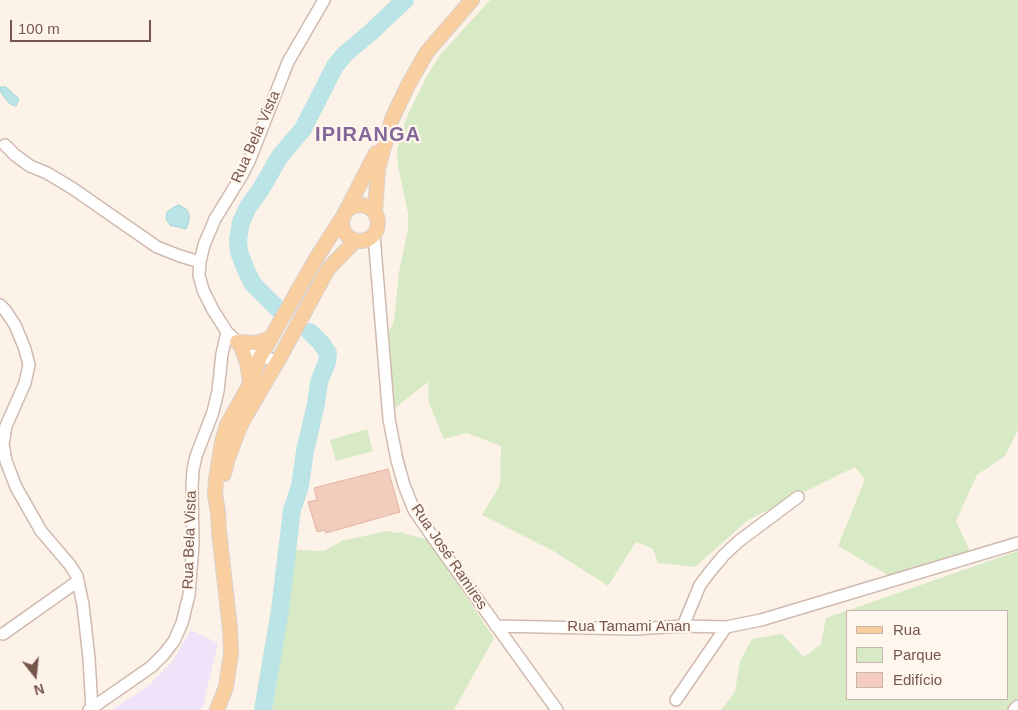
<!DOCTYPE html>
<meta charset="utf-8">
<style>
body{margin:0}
#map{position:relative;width:1018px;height:710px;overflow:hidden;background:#fcf2e7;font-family:Arial,sans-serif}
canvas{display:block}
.legend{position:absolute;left:846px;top:610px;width:162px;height:90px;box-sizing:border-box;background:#fff6ed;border:1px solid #c8b6ac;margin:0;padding:6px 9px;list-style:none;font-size:15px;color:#76564b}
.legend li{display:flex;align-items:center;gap:10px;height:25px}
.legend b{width:25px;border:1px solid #c8b6ac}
.north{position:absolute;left:10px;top:650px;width:50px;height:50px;-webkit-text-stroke:4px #fff6ed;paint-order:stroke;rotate:164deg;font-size:14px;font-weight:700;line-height:20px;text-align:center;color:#76564b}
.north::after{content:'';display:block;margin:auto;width:18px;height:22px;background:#76564b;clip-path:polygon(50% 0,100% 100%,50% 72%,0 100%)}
.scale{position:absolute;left:10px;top:20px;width:141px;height:22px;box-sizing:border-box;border:2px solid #76564b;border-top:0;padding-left:6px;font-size:15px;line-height:18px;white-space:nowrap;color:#76564b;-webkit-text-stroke:4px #fff6ed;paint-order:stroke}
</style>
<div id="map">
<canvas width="1018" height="710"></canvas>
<ul class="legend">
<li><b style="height:6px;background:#facfa0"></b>Rua</li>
<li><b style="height:14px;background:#d8eac5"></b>Parque</li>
<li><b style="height:14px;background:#f2cdbe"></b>Edifício</li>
</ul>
<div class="north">N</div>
<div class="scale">100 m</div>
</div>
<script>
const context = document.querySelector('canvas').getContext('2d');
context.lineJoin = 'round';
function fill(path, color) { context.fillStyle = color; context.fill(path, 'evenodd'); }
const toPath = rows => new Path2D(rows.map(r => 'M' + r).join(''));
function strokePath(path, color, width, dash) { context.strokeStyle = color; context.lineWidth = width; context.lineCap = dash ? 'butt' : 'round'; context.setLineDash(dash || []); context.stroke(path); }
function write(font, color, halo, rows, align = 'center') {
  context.font = font + ' Arial,sans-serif'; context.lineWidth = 4.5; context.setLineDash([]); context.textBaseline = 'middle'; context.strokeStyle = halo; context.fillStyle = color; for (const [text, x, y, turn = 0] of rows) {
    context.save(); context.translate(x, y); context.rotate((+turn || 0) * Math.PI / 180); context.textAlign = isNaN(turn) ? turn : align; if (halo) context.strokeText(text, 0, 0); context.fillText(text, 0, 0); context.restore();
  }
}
fill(toPath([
 [191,630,218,643,203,706,200,710,112,710,148,686,172,662]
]), '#efe3f9');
fill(toPath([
 [490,0,1018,0,1018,430,1005,456,977,475,956,521,971,553,891,577,838,546,865,479,855,467,748,520,695,567,658,563,653,549,636,542,608,586,555,552,482,515,500,485,501,446,467,433,444,439,429,403,428,382,395,408,388,334,394,321,399,272,408,229,408,213,398,166,397,152,400,137,409,112,427,76,440,55],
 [367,429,373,451,336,461,330,440],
 [388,531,396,533,403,532,405,534,427,539,494,638,454,710,270,710,295,550,324,551,343,540,346,540],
 [1018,551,1018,710,721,710,735,692,740,661,752,639,782,634,804,657,821,644,826,618],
 [847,611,1007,611,1007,699,847,699]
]), '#d8eac5');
const water = toPath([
 [0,87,6,87,19,99,16,106,10,104,5,98,0,91,0,87],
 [179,205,187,210,189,215,189,221,186,229,170,225,166,219,167,212,174,207,179,205]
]);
fill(water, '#bbe4e6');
strokePath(water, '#a1d5d8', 1);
strokePath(toPath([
 [278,309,253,284,246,270,239,252,238,240,241,222,248,207,261,189,280,156,303,129,335,66,345,54,371,32,405,0],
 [263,710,280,610,292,510,300,486,305,451,316,404,319,382,327,362,328,353,321,343,310,332]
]), '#bbe4e6', 18);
const building = toPath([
 [388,469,400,512,326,533,325,530,317,532,308,502,317,500,314,488,388,469]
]);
fill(building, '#f2cdbe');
strokePath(building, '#e4b29f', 1);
const minor = toPath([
 [5,145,15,155,30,166,47,173,72,188,157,247,180,256,200,262],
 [374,235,389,419,397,460,404,485,414,510,439,546,557,710],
 [0,305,5,310,15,325,25,349,29,365,25,383,6,426,3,444,6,461,16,487,41,531,70,565,77,576,83,605,89,658,92,710],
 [279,359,272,359,260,357,241,346,227,332,213,310,203,290,199,275,200,262,204,245,215,219,242,175,250,159,288,62,324,0],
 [496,626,634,629,683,626,726,627,761,620,1018,543],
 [683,626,700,585,709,573,724,555,739,541,798,497],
 [3,634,78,581],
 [676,700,726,627],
 [89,710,151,667,164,654,174,641,182,623,189,595,193,544,192,487,193,470,196,456,213,412,218,391,222,354,227,332],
 [1014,710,1018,706]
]);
const major = toPath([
 '342 223a18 18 0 1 1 36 0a18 18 0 1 1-36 0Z',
 [346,211,376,153],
 [375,213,378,168,392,119,408,85,427,52,472,0],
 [237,342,256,343,263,341,271,338],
 [241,346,247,363,250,381],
 [224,474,227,461,238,431,245,417,279,359,328,269,355,241],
 [217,710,226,687,231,653,230,629,219,531,218,512,215,495,216,479,222,442,227,425,250,384,260,357,317,257,342,218]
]);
strokePath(minor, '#d0baaf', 14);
strokePath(major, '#d9d0cd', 16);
strokePath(minor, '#fff', 11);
strokePath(major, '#facfa0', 14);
write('15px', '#76564b', '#fff6ed', [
 ["Rua Bela Vista",256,137,-66],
 ["Rua Bela Vista",190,540,-88],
 ["Rua José Ramires",449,557,56],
 ["Rua Tamami Anan",629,627]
]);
context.letterSpacing = '1px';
write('bold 20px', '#836799', '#fff6ed', [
 ["IPIRANGA",368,135]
]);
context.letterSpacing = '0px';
</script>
